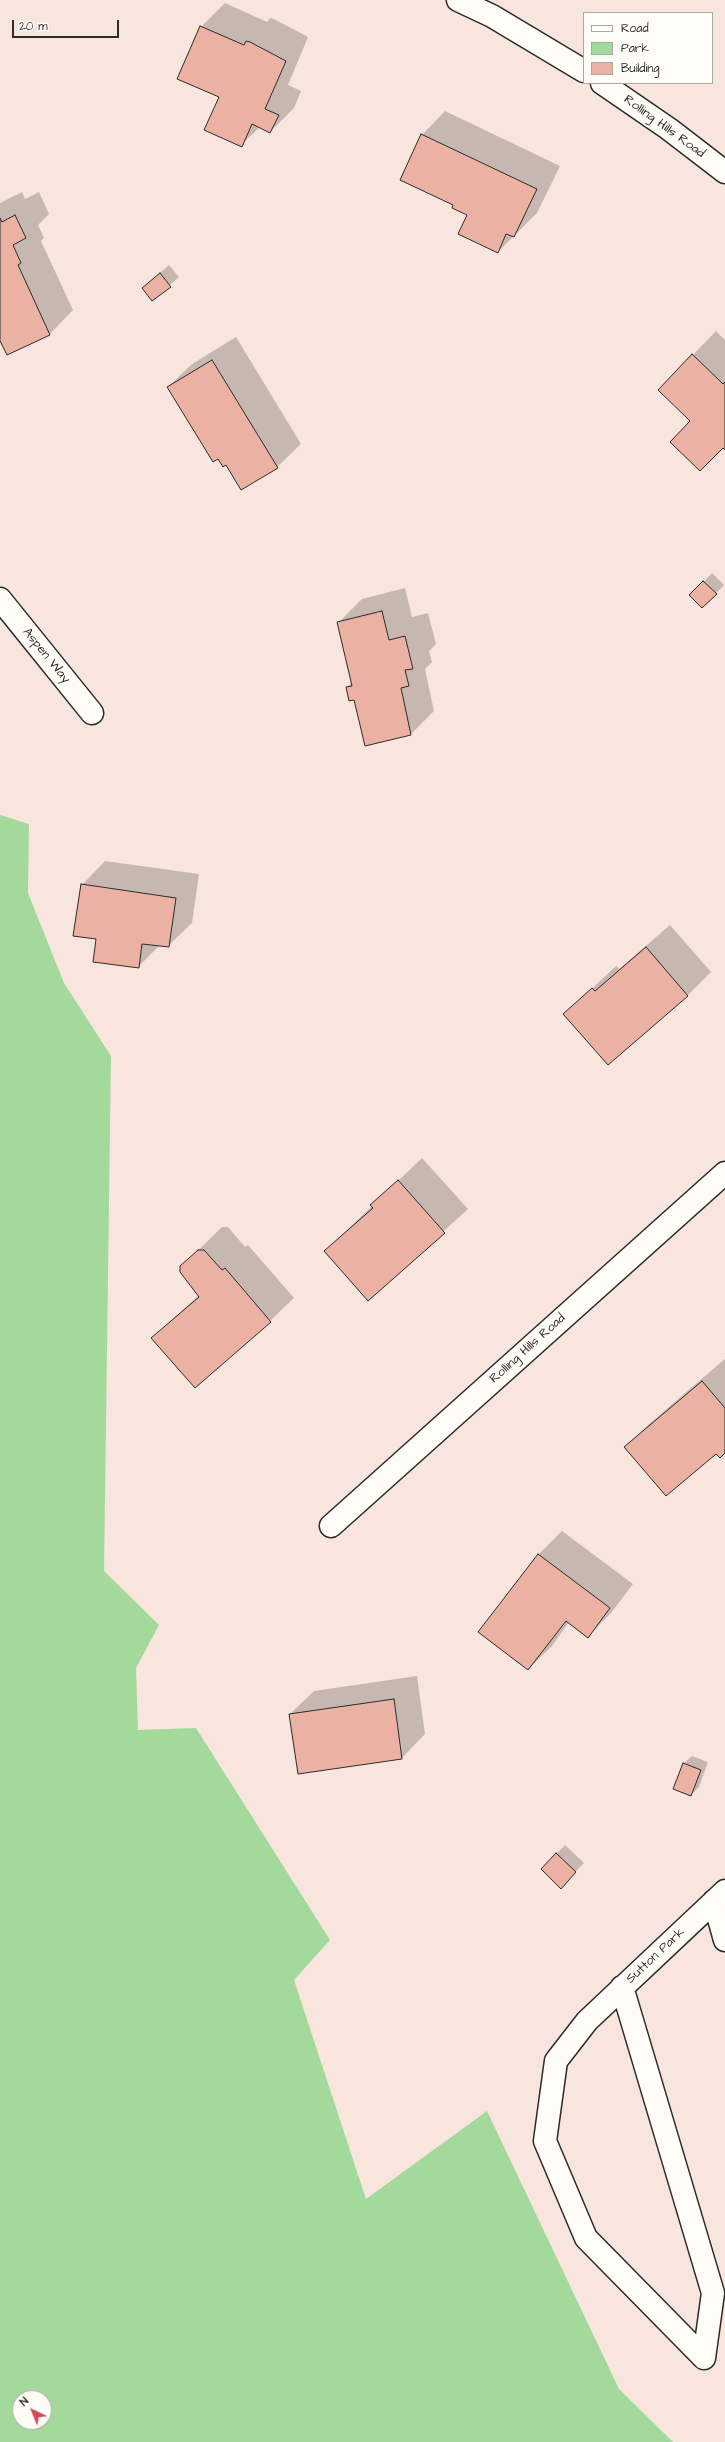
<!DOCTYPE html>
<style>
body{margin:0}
#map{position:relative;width:725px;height:2442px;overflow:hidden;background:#f8e6de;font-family:"Architects Daughter",sans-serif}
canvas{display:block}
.legend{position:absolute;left:583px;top:12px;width:130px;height:72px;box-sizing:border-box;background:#fdfcf7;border:1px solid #a9a8a5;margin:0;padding:5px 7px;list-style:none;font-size:12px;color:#2b2b2b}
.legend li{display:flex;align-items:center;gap:8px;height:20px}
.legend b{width:20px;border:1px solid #a9a8a5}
.north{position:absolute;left:12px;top:2390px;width:40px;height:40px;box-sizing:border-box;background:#fdfcf7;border:1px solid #a9a8a5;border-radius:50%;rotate:317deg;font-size:11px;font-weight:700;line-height:16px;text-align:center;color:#2b2b2b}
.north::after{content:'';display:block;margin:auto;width:14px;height:18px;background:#d1495b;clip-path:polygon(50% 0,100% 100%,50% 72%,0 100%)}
.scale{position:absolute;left:12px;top:20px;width:107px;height:18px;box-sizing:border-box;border:2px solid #2b2b2b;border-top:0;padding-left:5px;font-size:12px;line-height:14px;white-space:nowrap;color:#2b2b2b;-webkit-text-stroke:3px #fdfcf7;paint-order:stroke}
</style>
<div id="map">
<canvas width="725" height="2442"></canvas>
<ul class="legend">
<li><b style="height:5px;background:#fdfcf7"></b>Road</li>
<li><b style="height:11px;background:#a4d99c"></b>Park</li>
<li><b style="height:11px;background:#ebb2a4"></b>Building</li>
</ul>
<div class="north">N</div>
<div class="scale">20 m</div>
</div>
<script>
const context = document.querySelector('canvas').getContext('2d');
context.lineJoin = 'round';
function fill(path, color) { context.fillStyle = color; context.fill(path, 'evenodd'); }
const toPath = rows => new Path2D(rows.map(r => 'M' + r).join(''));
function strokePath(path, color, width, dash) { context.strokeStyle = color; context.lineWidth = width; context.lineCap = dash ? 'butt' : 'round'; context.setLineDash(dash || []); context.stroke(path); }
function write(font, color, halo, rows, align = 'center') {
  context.font = font + ' "Architects Daughter",sans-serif'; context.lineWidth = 4; context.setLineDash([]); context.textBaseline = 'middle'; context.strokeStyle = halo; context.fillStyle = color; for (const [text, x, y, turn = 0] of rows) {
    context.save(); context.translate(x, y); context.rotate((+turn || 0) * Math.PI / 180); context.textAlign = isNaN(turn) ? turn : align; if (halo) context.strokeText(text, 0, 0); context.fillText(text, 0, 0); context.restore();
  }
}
fill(toPath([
 [0,815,29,824,28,893,64,983,111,1056,104,1571,159,1625,136,1668,138,1730,196,1728,330,1940,294,1980,366,2199,487,2111,619,2389,673,2442,0,2442],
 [20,2398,44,2398,44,2422,20,2422]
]), '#a4d99c');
fill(toPath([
 [225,3,267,22,270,18,274,19,308,37,288,85,301,91,294,108,270,132,260,127,241,145,220,97,201,27],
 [445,111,560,166,537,213,498,252,468,214,422,135],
 [22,192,25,199,39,192,49,214,38,225,44,238,41,241,73,310,50,334,7,354,0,338,0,203],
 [169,265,179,277,153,300,143,288],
 [716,331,725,340,725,449,692,421,659,390],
 [236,337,301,444,277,467,227,464,168,387,192,364],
 [712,573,724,585,702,607,691,595],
 [405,588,412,617,428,613,436,644,429,651,432,662,425,669,434,711,411,734,366,745,355,699,347,688,352,682,338,623,362,599],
 [105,861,199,874,192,923,168,946,160,945,138,967,98,939,82,885],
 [670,925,711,972,688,995,608,1064,565,1014,616,966,619,969],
 [422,1158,468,1209,369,1299,325,1251],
 [222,1227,228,1227,245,1247,248,1245,294,1298,270,1321,152,1338,199,1295,181,1267],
 [725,1359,725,1452,626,1447,649,1424],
 [562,1531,633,1584,611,1613,587,1637,569,1622,552,1646,528,1669,479,1632,539,1554],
 [417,1676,425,1734,402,1758,290,1714,314,1691],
 [692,1756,708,1762,699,1787,691,1795,683,1764],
 [565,1845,584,1863,561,1887,542,1869]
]), '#0003');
const building = toPath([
 [200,26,244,45,246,41,250,42,286,61,265,109,279,115,270,133,252,124,242,147,204,130,219,97,177,79,200,26],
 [421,134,537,189,514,237,506,234,498,253,458,234,467,215,452,208,453,205,400,180,421,134],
 [15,215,26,238,13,245,21,263,18,265,50,335,7,355,0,341,0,218,2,222,15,215],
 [160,273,171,287,152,301,142,288,160,273],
 [692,354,723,384,725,382,725,450,723,448,700,471,670,442,690,421,658,390,692,354],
 [212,360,278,468,241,490,226,465,223,467,218,459,213,462,167,387,212,360],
 [703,581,717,594,702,608,689,595,703,581],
 [382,611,389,640,405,636,413,669,405,670,409,686,401,688,411,735,365,746,354,700,349,701,346,687,352,686,337,622,382,611],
 [81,884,176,898,169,947,142,944,139,968,93,962,96,939,73,936,81,884],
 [646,947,688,996,608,1065,563,1014,592,988,595,991,646,947],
 [398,1180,445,1233,368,1301,324,1251,373,1208,370,1205,398,1180],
 [198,1250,204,1250,222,1270,225,1268,271,1322,195,1388,151,1338,199,1297,180,1272,180,1266,198,1250],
 [702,1381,725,1408,725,1453,720,1458,716,1454,666,1496,624,1447,702,1381],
 [538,1554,610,1608,588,1638,566,1621,528,1670,478,1632,538,1554],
 [394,1699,402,1759,298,1774,289,1714,394,1699],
 [683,1763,701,1770,691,1796,673,1789,683,1763],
 [556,1853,576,1872,561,1889,541,1869,556,1853]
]);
fill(building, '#ebb2a4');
strokePath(building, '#2b2b2b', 1);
const minor = toPath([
 [458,0,492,16,584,71],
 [602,83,669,129,725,172],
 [0,599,92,713],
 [331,1526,725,1173],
 [714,1901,725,1940],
 [622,1987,713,2293,704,2358],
 [704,2358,586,2238,545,2141,556,2061,587,2021,725,1891]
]);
strokePath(minor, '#2b2b2b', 25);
strokePath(minor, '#fdfcf7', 22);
write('13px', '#2b2b2b', '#fdfcf7', [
 ["Rolling Hills Road",664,127,36],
 ["Aspen Way",46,656,51],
 ["Rolling Hills Road",528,1349,-42],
 ["Sutton Park",656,1956,-43]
]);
</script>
